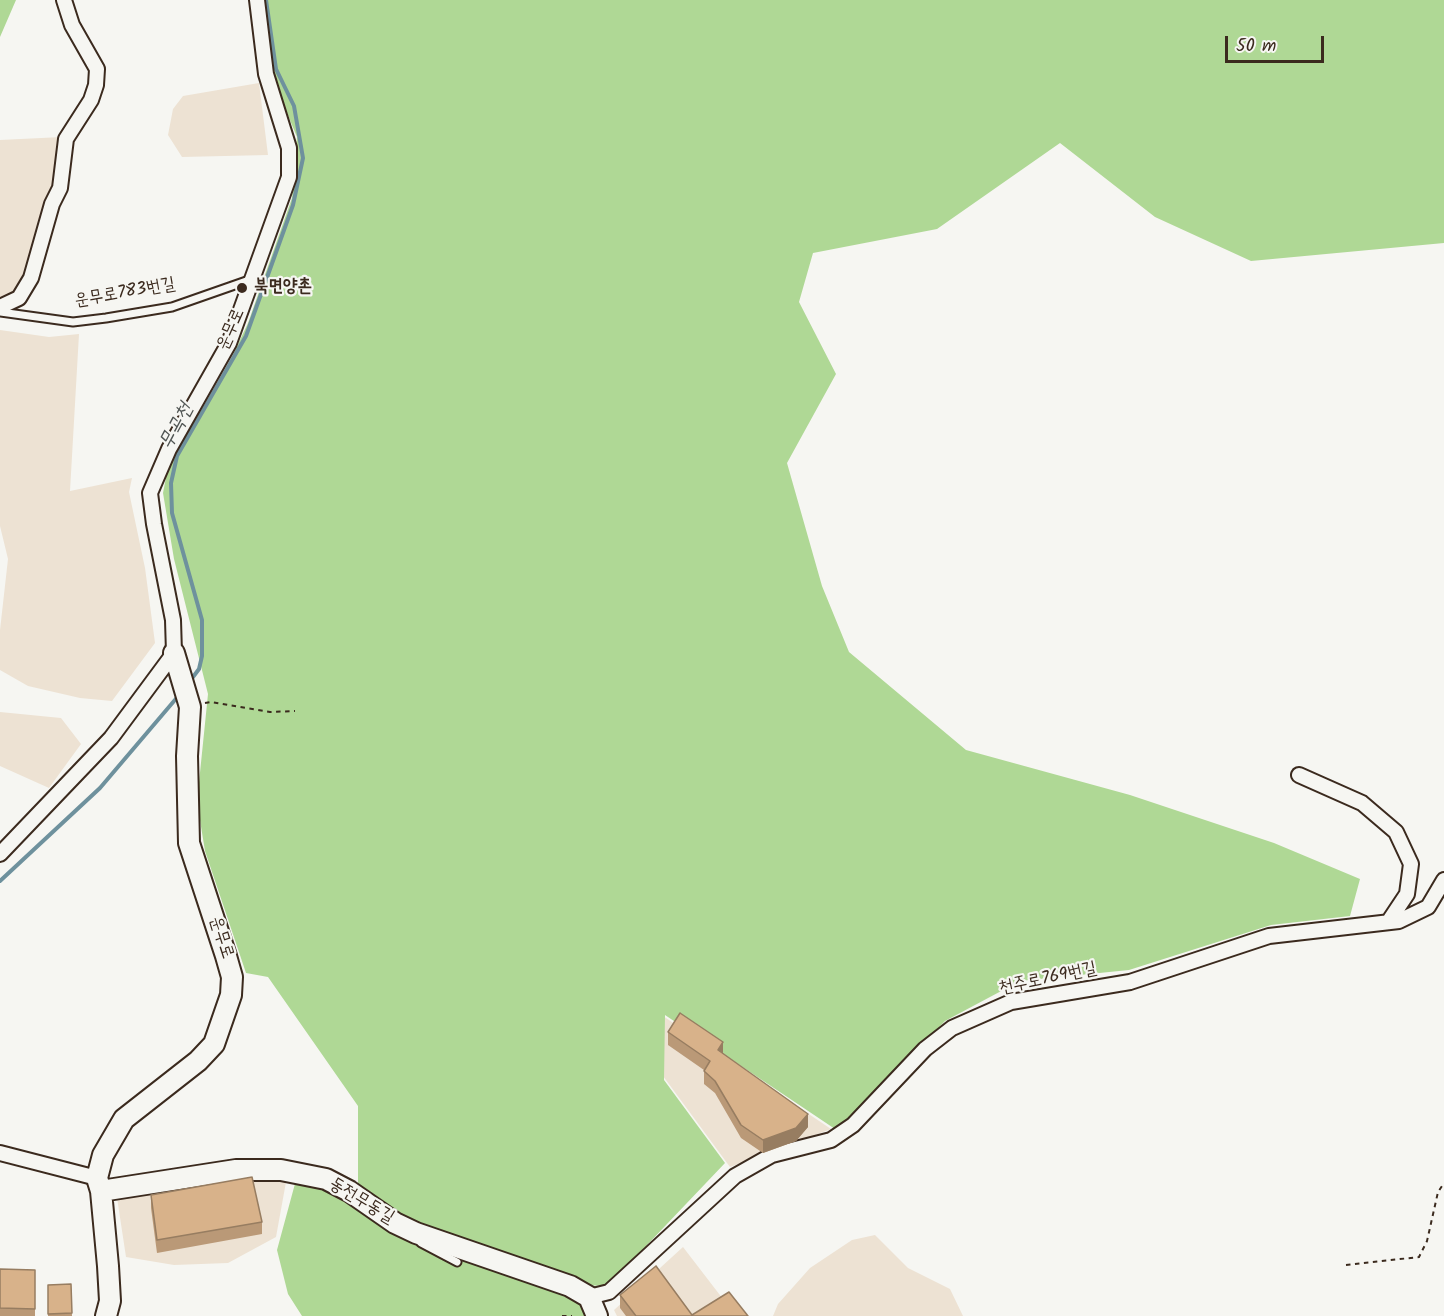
<!DOCTYPE html>
<meta charset="utf-8">
<style>
body{margin:0}
#map{position:relative;width:1444px;height:1316px;overflow:hidden;background:#f6f6f2;font-family:Kalam,sans-serif}
canvas{display:block}
.scale{position:absolute;left:1225px;top:36px;width:99px;height:27px;box-sizing:border-box;border:3px solid #3b2a1e;border-top:0;padding-left:8px;font-size:18px;line-height:21px;white-space:nowrap;color:#3b2a1e;-webkit-text-stroke:4px #f6f6f2;paint-order:stroke}
</style>
<div id="map">
<canvas width="1444" height="1316"></canvas>
<div class="scale">50 m</div>
</div>
<script>
const context = document.querySelector('canvas').getContext('2d');
context.lineJoin = 'round';
function fill(path, color) { context.fillStyle = color; context.fill(path, 'evenodd'); }
const toPath = rows => new Path2D(rows.map(r => 'M' + r).join(''));
function strokePath(path, color, width, dash) { context.strokeStyle = color; context.lineWidth = width; context.lineCap = dash ? 'butt' : 'round'; context.setLineDash(dash || []); context.stroke(path); }
function write(font, color, halo, rows, align = 'center') {
  context.font = font + ' Kalam,"Poor Story",sans-serif'; context.lineWidth = 4.5; context.setLineDash([]); context.textBaseline = 'middle'; context.strokeStyle = halo; context.fillStyle = color; for (const [text, x, y, turn = 0] of rows) {
    context.save(); context.translate(x, y); context.rotate((+turn || 0) * Math.PI / 180); context.textAlign = isNaN(turn) ? turn : align; if (halo) context.strokeText(text, 0, 0); context.fillText(text, 0, 0); context.restore();
  }
}
fill(toPath([
 [259,83,268,155,182,157,168,135,173,109,183,96],
 [62,137,63,168,19,295,0,306,0,140],
 [0,330,49,337,79,334,70,491,132,478,129,492,145,568,155,643,112,701,80,698,28,686,0,670,0,630,8,559,0,526],
 [0,712,61,718,81,744,49,788,0,766],
 [663,1016,831,1129,730,1167,663,1076],
 [233,1176,286,1182,276,1237,228,1263,174,1265,126,1257,116,1191],
 [875,1235,908,1268,950,1289,963,1316,773,1316,778,1304,810,1268,852,1240],
 [683,1247,736,1316,617,1316,614,1310]
]), '#ede2d3');
fill(toPath([
 [0,0,16,0,0,37],
 [262,0,1444,0,1444,243,1251,261,1155,217,1060,143,937,229,813,253,799,302,836,374,787,463,822,586,849,652,966,750,1130,795,1274,843,1360,879,1350,916,1271,925,1129,970,1020,981,945,1021,838,1131,665,1015,664,1080,725,1163,608,1286,578,1285,396,1217,358,1190,358,1106,268,977,246,973,205,851,197,802,208,694,174,559,163,493,169,462,223,376,248,323,292,198,297,137,277,89],
 [296,1180,325,1186,578,1298,593,1316,302,1316,288,1294,277,1250]
]), '#afd895');
strokePath(toPath([
 [190,681,199,669,202,656,202,620,172,513,171,483,177,456,246,336,293,205,303,158,294,106,276,69,266,0],
 [0,881,100,788,180,694]
]), '#6e919d', 4);
const lane = toPath([
 [0,312,73,322,106,318,172,307,252,279],
 [421,1243,457,1262]
]);
const street = toPath([
 [0,307,19,298,31,278,52,204,60,188,66,139,91,100,96,85,97,69,72,25,64,0],
 [1299,775,1362,803,1396,832,1411,864,1407,894,1389,921],
 [0,854,111,738,174,653,173,620,154,524,150,493,169,449,229,343,289,177,289,148,266,74,257,0],
 [0,1153,97,1178],
 [589,1297,609,1292,735,1176,772,1155,831,1140,853,1125,925,1049,952,1028,1011,1002,1130,982,1269,936,1399,921,1428,907,1444,880]
]);
const secondary = toPath([
 [101,1191,236,1170,281,1170,326,1179,349,1191,395,1223,416,1233,570,1286,589,1297,597,1316],
 [106,1316,110,1301,108,1266,101,1191,97,1178,103,1155,124,1119,198,1061,214,1044,231,995,232,977,226,956,189,843,187,756,190,707,174,653]
]);
strokePath(lane, '#3b2a1e', 11);
strokePath(street, '#3b2a1e', 18);
strokePath(secondary, '#3b2a1e', 24);
strokePath(toPath([
 [205,703,211,702,270,712,295,711],
 [1346,1265,1419,1257,1427,1241,1438,1192,1444,1183],
 [562,1316,572,1316]
]), '#3b2a1e', 2, [4.5, 4.5]);
strokePath(lane, '#f6f6f2', 7);
strokePath(street, '#f6f6f2', 14);
strokePath(secondary, '#f6f6f2', 20);
fill(toPath([
 [668,1032,723,1053,808,1127,796,1141,763,1153,741,1138,715,1093,704,1084,704,1070,668,1045],
 [151,1195,262,1222,262,1234,157,1253,151,1208],
 [0,1269,35,1270,35,1316,0,1316],
 [71,1284,72,1316,48,1316,48,1285],
 [620,1295,692,1315,748,1316,626,1316,620,1308]
]), '#ba9977');
fill(toPath([
 [723,1042,723,1055,718,1050],
 [808,1114,808,1127,796,1141,763,1153,763,1140]
]), '#977d61');
const building = toPath([
 [680,1013,723,1042,718,1050,808,1114,796,1128,763,1140,741,1125,715,1081,704,1071,710,1061,668,1032,680,1013],
 [252,1177,262,1222,157,1240,151,1195,252,1177],
 [656,1266,692,1315,729,1292,748,1316,636,1316,620,1295,656,1266],
 [0,1269,35,1270,35,1309,0,1308,0,1269],
 [71,1284,72,1313,48,1314,48,1285,71,1284]
]);
fill(building, '#d8b28a');
strokePath(building, '#977d61', 1.5);
for (const [x, y, r, color] of [
 [242,288,6,"#3b2a1e"]
]) { const dot = new Path2D(); dot.arc(x, y, r, 0, 2 * Math.PI); context.fillStyle = color; context.fill(dot); strokePath(dot, '#f6f6f2', 2); }
write('bold 18px', '#3b2a1e', '#f6f6f2', [
 ["북면양촌",254,288]
], 'left');
write('18px', '#3b2a1e', '#f6f6f2', [
 ["운무로783번길",125,294,-10],
 ["운무로",232,330,-66],
 ["운무로",220,938,72],
 ["천주로769번길",1048,980,-12],
 ["동전무동길",361,1202,31]
]);
write('italic 20px', '#505553', '#f6f6f2', [
 ["무곡천",178,427,-62]
]);
</script>
